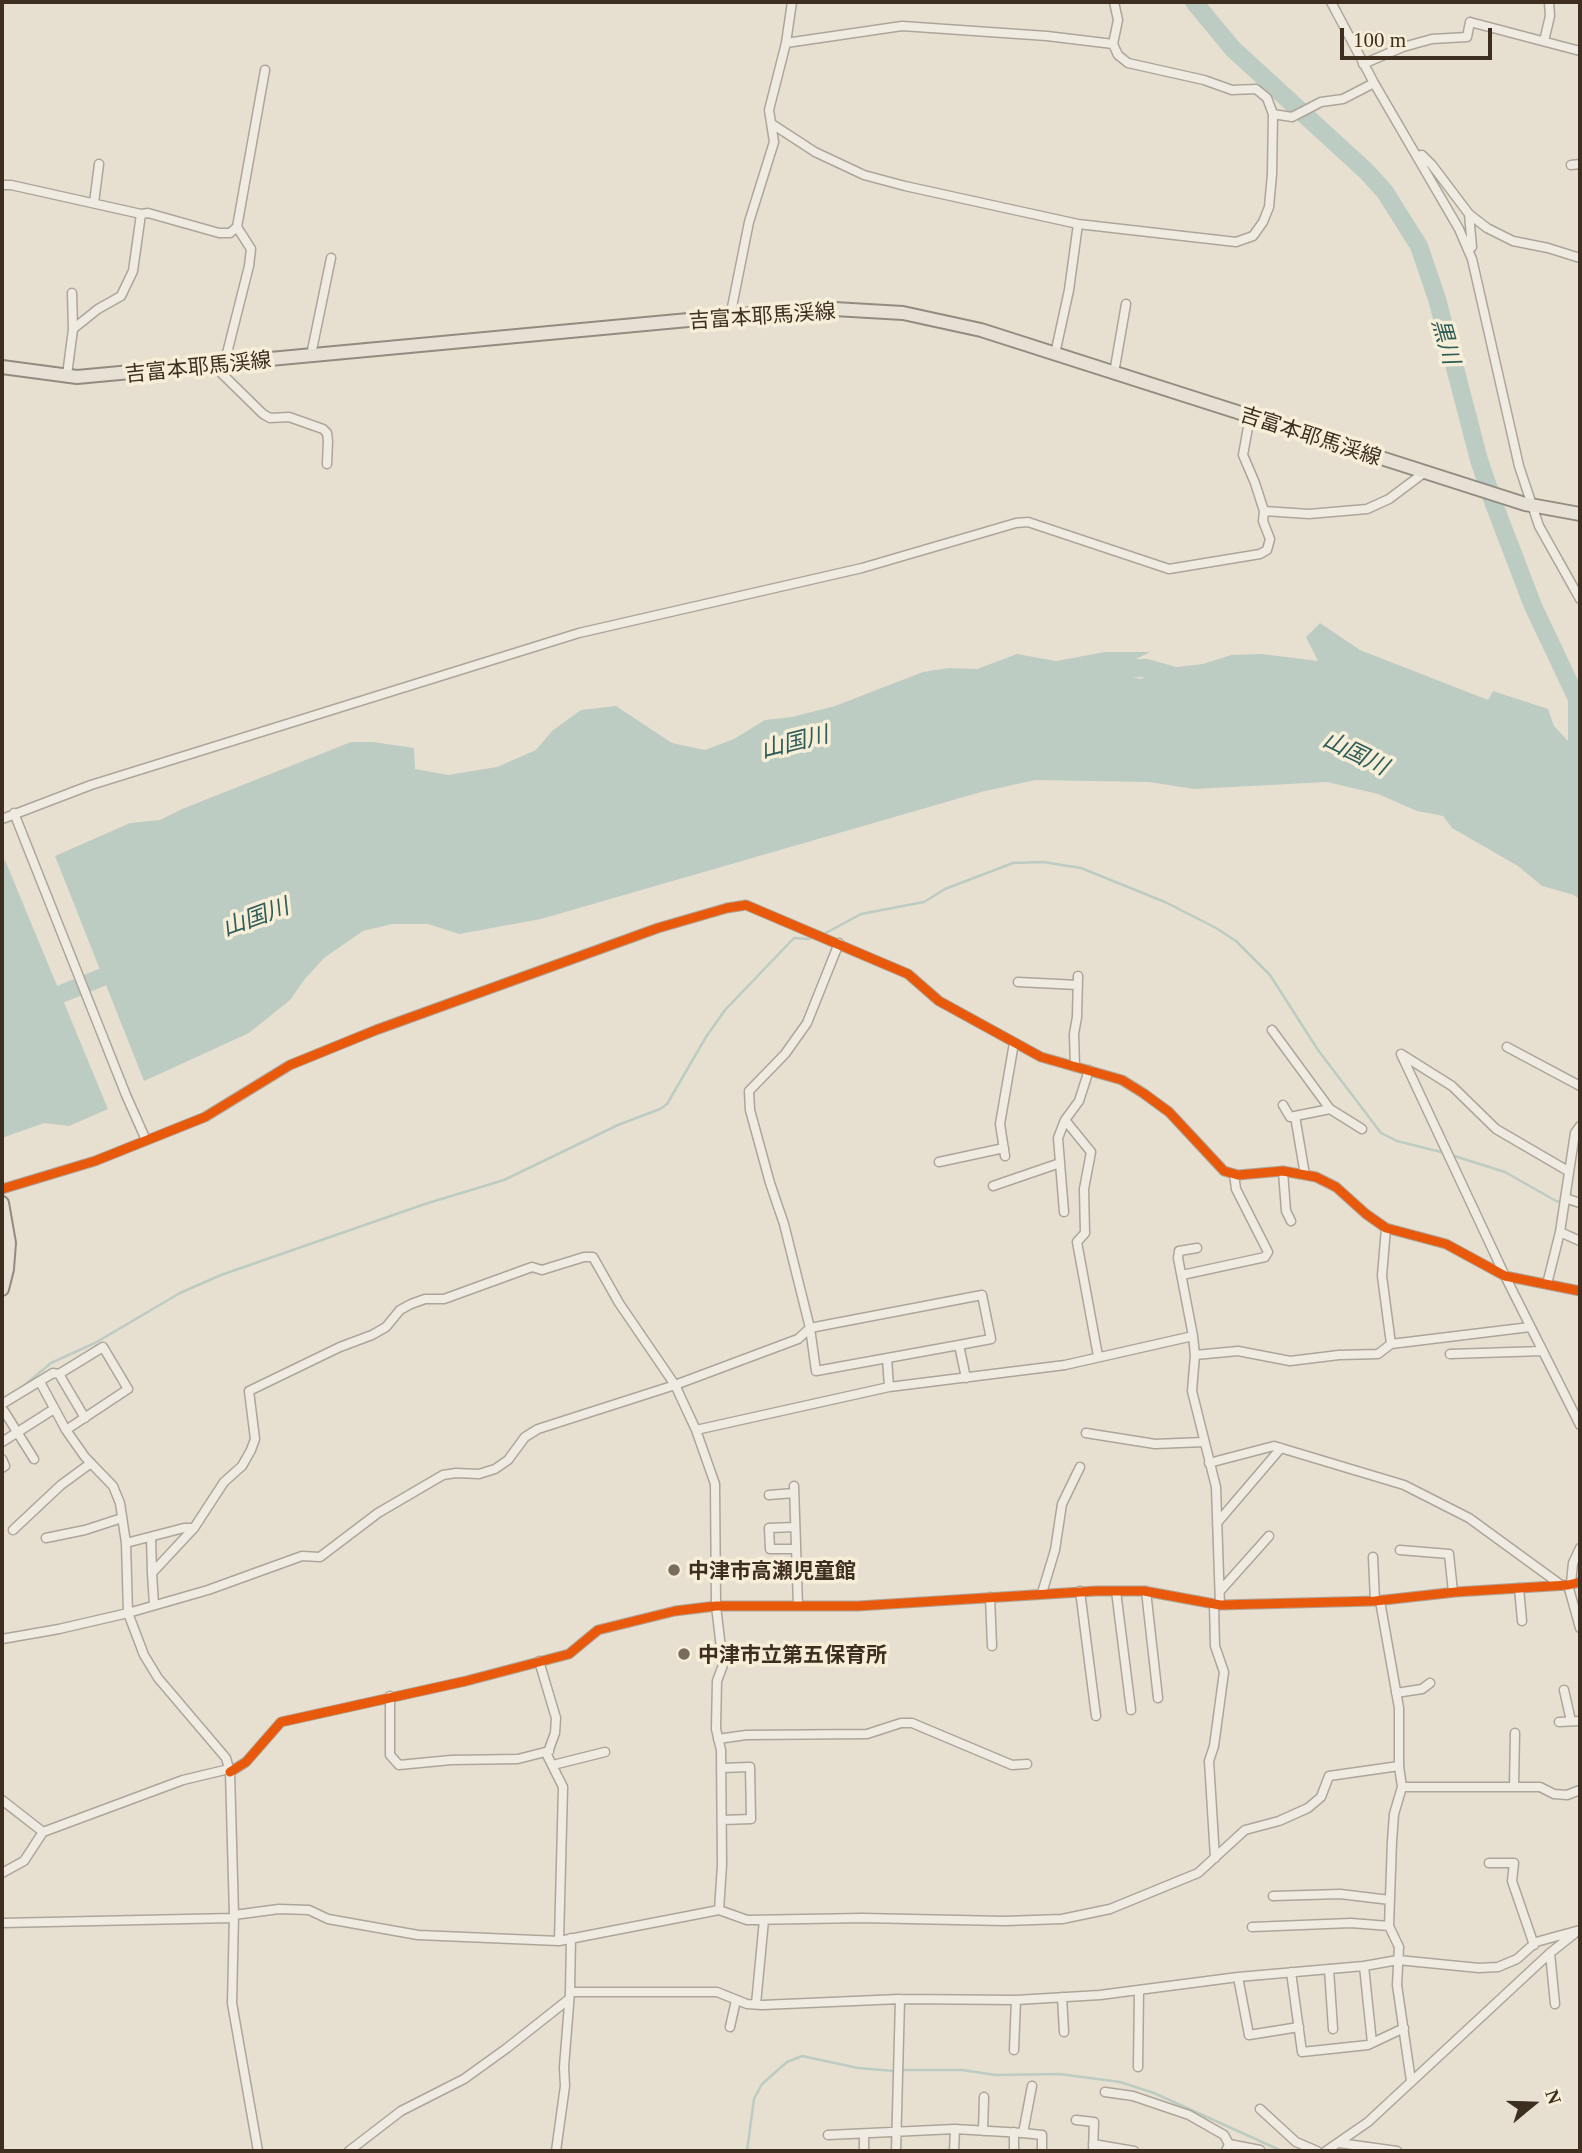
<!DOCTYPE html>
<meta charset="utf-8">
<style>
body{margin:0}
#map{position:relative;width:1582px;height:2153px;overflow:hidden;background:#e7e0d1;font-family:Georgia,serif}
canvas{display:block}
.frame{position:absolute;inset:0;border:4px solid #3d2e20;pointer-events:none}
.north{position:absolute;left:1498px;top:2069px;width:70px;height:70px;-webkit-text-stroke:5px #f7eed8;paint-order:stroke;rotate:71deg;font-size:19px;font-weight:700;line-height:28px;text-align:center;color:#3d2e20}
.north::after{content:'';display:block;margin:auto;width:24px;height:32px;background:#3d2e20;clip-path:polygon(50% 0,100% 100%,50% 72%,0 100%)}
.scale{position:absolute;left:1340px;top:28px;width:152px;height:32px;box-sizing:border-box;border:4px solid #3d2e20;border-top:0;padding-left:9px;font-size:21px;line-height:24px;white-space:nowrap;color:#3d2e20;-webkit-text-stroke:5px #f7eed8;paint-order:stroke}
</style>
<div id="map">
<canvas width="1582" height="2153"></canvas>
<div class="frame"></div>
<div class="north">N</div>
<div class="scale">100 m</div>
</div>
<script>
const context = document.querySelector('canvas').getContext('2d');
context.lineJoin = 'round';
function fill(path, color) { context.fillStyle = color; context.fill(path, 'evenodd'); }
const toPath = rows => new Path2D(rows.map(r => 'M' + r).join(''));
function strokePath(path, color, width, dash) { context.strokeStyle = color; context.lineWidth = width; context.lineCap = dash ? 'butt' : 'round'; context.setLineDash(dash || []); context.stroke(path); }
function write(font, color, halo, rows, align = 'center') {
  context.font = font + ' Georgia,"Noto Sans JP",serif'; context.lineWidth = 7; context.setLineDash([]); context.textBaseline = 'middle'; context.strokeStyle = halo; context.fillStyle = color; for (const [text, x, y, turn = 0] of rows) {
    context.save(); context.translate(x, y); context.rotate((+turn || 0) * Math.PI / 180); context.textAlign = isNaN(turn) ? turn : align; if (halo) context.strokeText(text, 0, 0); context.fillText(text, 0, 0); context.restore();
  }
}
fill(toPath([
 [1320,623,1360,650,1488,700,1493,691,1548,709,1554,726,1568,741,1580,745,1580,900,1574,895,1542,886,1518,866,1452,828,1443,816,1417,811,1378,794,1327,782,1194,789,1149,782,1035,780,981,792,541,919,459,934,428,924,392,924,363,931,324,958,304,980,290,1000,249,1033,144,1081,55,856,130,823,160,820,182,809,351,742,373,742,414,748,415,769,448,775,497,767,536,750,552,731,581,710,616,706,672,743,705,750,734,739,765,720,792,717,835,706,923,672,949,668,977,669,1017,654,1056,661,1105,652,1150,652,1112,671,1140,679,1177,667,1203,664,1231,655,1262,654,1318,661,1306,637],
 [5,860,108,1109,69,1126,44,1123,2,1138,2,862]
]), '#bcccc2');
strokePath(toPath([
 [824,934,861,914,924,902,945,889,1013,863,1043,862,1081,868,1165,902,1216,928,1236,941,1270,975,1318,1050,1381,1133,1397,1141,1445,1153],
 [1451,1155,1505,1172,1556,1201,1580,1207],
 [20,1389,51,1363,95,1343,180,1293,221,1275,425,1204,504,1180,618,1125,660,1109,667,1104,706,1037,725,1010,794,938,808,939,814,937],
 [901,2070,962,2070,996,2075,1059,2074,1120,2082,1154,2093,1282,2151],
 [747,2151,754,2099,762,2084,787,2062,802,2056,858,2068,894,2071]
]), '#bcccc2', 2.5);
strokePath(toPath([
 [1194,2,1233,49,1367,172,1385,192,1419,246,1437,299,1479,460,1494,504,1533,606,1577,699,1577,747,1580,749],
 [1096,669,1146,668,1182,678],
 [2,1018,125,968]
]), '#bcccc2', 18);
const minor = toPath([
 [1331,2,1374,83,1459,229,1472,259,1519,466,1539,526,1580,599],
 [1544,41,1550,16,1549,2],
 [786,43,902,26,1047,36,1113,44,1118,55,1128,63,1204,80,1232,90,1256,89,1267,98,1273,114,1292,117,1321,102,1343,99,1374,83],
 [1113,44,1118,20,1114,2],
 [1363,64,1403,47,1432,39,1467,37,1470,22,1580,51],
 [772,124,815,152,864,175,905,186,1078,224,1236,242,1253,236,1263,222,1269,207,1272,174,1273,114],
 [1417,156,1422,155,1432,165,1469,214,1487,228,1513,241,1548,248,1580,258],
 [1571,165,1580,164],
 [2,185,11,185,141,214,133,271,121,296,98,309,73,329,67,375],
 [94,203,99,164],
 [141,214,148,213,219,233,230,233,237,227,265,70],
 [1468,250,1472,247,1469,214],
 [72,293,73,329],
 [730,317,749,222,774,142,769,110,786,43,792,2],
 [1055,354,1069,290,1078,224],
 [311,355,331,258],
 [225,361,249,266,251,249,237,227],
 [211,363,263,414,270,418,289,417,323,429,327,433,328,441,327,464],
 [1114,373,1126,304],
 [1250,416,1243,455,1255,483,1264,511,1309,514,1367,509,1389,499,1425,472],
 [14,813,126,1095,146,1140],
 [2,819,91,785,579,633,862,568,1016,523,1028,522,1169,569,1260,554,1267,550,1270,539,1263,521,1264,511],
 [1018,982,1078,985],
 [1272,1030,1330,1109,1295,1116,1305,1175],
 [1507,1047,1580,1086],
 [1075,1067,1074,1034,1077,1017,1078,976],
 [1089,1070,1079,1101,1065,1120,1091,1152,1084,1189,1085,1233,1077,1242,1098,1356],
 [1283,1105,1290,1117,1295,1116],
 [1330,1109,1362,1129],
 [1005,1156,1000,1124,1014,1043],
 [939,1162,1004,1148],
 [1283,1171,1286,1211,1291,1221],
 [1568,1171,1496,1129,1452,1086,1401,1054,1505,1276,1580,1425],
 [993,1186,1060,1163],
 [2,1189,95,1161,205,1117,290,1065,376,1030,658,928,727,908,746,905,908,974,939,1001,1041,1057,1122,1080,1143,1093,1169,1112,1224,1171,1238,1175,1283,1171,1316,1177,1336,1187,1366,1214,1386,1228,1446,1244,1505,1276,1580,1291],
 [1565,1198,1580,1203],
 [1064,1212,1058,1138,1065,1120],
 [1386,1228,1382,1276,1391,1344,1530,1327],
 [1560,1232,1580,1241],
 [1182,1275,1265,1257,1268,1252,1236,1189,1234,1174],
 [1547,1284,1560,1232,1575,1133,1580,1126],
 [1193,1336,1178,1258,1179,1251,1197,1248],
 [959,1345,816,1371,810,1328,982,1295,991,1339,959,1345,966,1378],
 [1450,1354,1543,1351],
 [1195,1355,1238,1351,1290,1361,1339,1355,1378,1354,1391,1344],
 [887,1358,889,1387],
 [59,1374,85,1418],
 [40,1382,66,1430,85,1457,113,1486,120,1503,126,1543,128,1613,144,1655,158,1678,226,1758,230,1772,234,1915,232,2003,258,2151],
 [2,1404,53,1373,59,1374,103,1347,128,1389,66,1430],
 [4,1411,34,1459],
 [696,1430,889,1387,1065,1365,1193,1336,1195,1355,1192,1391,1216,1487,1220,1605],
 [1086,1433,1155,1444,1204,1442],
 [2,1442,54,1409],
 [2,1459,5,1466,2,1468],
 [1209,1463,1274,1446,1404,1485,1469,1518,1561,1585],
 [794,1486,798,1606],
 [769,1495,794,1493],
 [1217,1523,1281,1448],
 [795,1527,769,1528,770,1549,796,1549],
 [13,1530,61,1485,91,1463],
 [151,1537,152,1573],
 [46,1538,85,1530,122,1518],
 [126,1543,184,1528,194,1528],
 [1400,1550,1449,1554,1453,1592],
 [1373,1557,1375,1601],
 [1571,1583,1573,1563,1580,1548],
 [1568,1585,1580,1628],
 [1519,1588,1522,1621],
 [1080,1591,1096,1716],
 [1116,1591,1131,1710],
 [1146,1591,1158,1698],
 [1220,1591,1269,1536],
 [1042,1593,1055,1550,1062,1504,1080,1467],
 [990,1597,992,1646],
 [1380,1601,1399,1708,1399,1766,1402,1787,1540,1787,1554,1794,1567,1795,1580,1790],
 [1214,1604,1215,1646,1224,1672,1214,1746,1209,1761,1215,1858],
 [154,1605,152,1573,194,1528,224,1482,242,1466,251,1450,255,1439,249,1391,340,1347,372,1335,386,1327,400,1310,411,1304,425,1299,444,1299,532,1267,542,1270,584,1257,593,1257,619,1303,675,1385,696,1430,715,1484,716,1606,723,1665,717,1681,716,1729,721,1750,722,1865,719,1910],
 [2,1639,59,1629,128,1613,208,1590,302,1556,320,1557,378,1513,443,1475,456,1473,479,1474,495,1469,508,1460,525,1437,538,1429,675,1385,798,1339,810,1328,784,1224,770,1183,750,1110,749,1091,785,1054,807,1023,839,943],
 [539,1661,556,1718,555,1733,547,1755,563,1787,559,1941],
 [1564,1690,1571,1721],
 [1396,1693,1422,1689,1430,1683],
 [390,1696,390,1755,399,1765,451,1760,518,1759,549,1751],
 [1559,1722,1580,1721],
 [718,1739,746,1735,867,1734,901,1723,912,1723,1012,1765,1027,1764],
 [553,1765,605,1752],
 [721,1768,750,1767,751,1819,722,1820],
 [230,1772,246,1762,281,1722,466,1681,569,1654,598,1630,675,1611,716,1606,858,1606,1096,1591,1144,1591,1220,1605,1375,1601,1456,1592,1568,1585,1580,1582],
 [1402,1787,1394,1814,1392,1841,1389,1926,1399,1947,1397,1985,1411,2081],
 [1514,1787,1515,1733],
 [2,1800,43,1832],
 [1489,1863,1514,1863,1512,1881,1534,1945],
 [2,1873,24,1861,43,1832,183,1780,229,1769],
 [1273,1896,1340,1894,1390,1900],
 [234,1915,279,1909,309,1910,328,1919,418,1935,559,1941,719,1910,747,1920,862,1918,1005,1921,1062,1919,1110,1909,1198,1873,1245,1830,1279,1821,1308,1808,1321,1797,1329,1776,1399,1766],
 [2,1923,233,1918],
 [1252,1927,1351,1923,1389,1926],
 [1550,1953,1555,2004],
 [1364,1966,1372,2043],
 [1329,1969,1333,2029],
 [1291,1972,1302,2052,1368,2045,1404,2028],
 [1238,1977,1249,2035,1299,2027],
 [570,1992,717,1992,747,2004,762,2005,900,1999,1016,2000,1100,1995,1238,1977,1364,1966,1398,1960,1479,1968,1498,1967,1517,1959,1536,1942,1580,1930],
 [1062,1997,1064,2032],
 [756,2004,764,1920],
 [730,2027,736,2000],
 [1014,2050,1016,2000],
 [1138,2067,1139,1990],
 [1105,2092,1133,2096,1189,2115,1224,2135,1229,2144],
 [1260,2109,1296,2142,1317,2151],
 [1076,2120,1094,2122,1093,2151],
 [983,2131,984,2097],
 [1014,2132,1014,2151],
 [1023,2133,1032,2086],
 [864,2134,864,2151],
 [828,2135,955,2129,1023,2133,1042,2135,1042,2151],
 [1339,2143,1397,2151],
 [1093,2144,1134,2151],
 [349,2151,401,2111,464,2079,507,2048,569,1999],
 [556,2151,565,2086,564,2067,570,1992,571,1938],
 [896,2151,900,1999],
 [954,2151,955,2129],
 [1226,2151,1229,2144,1260,2150],
 [1326,2151,1368,2122,1550,1953,1574,1934]
]);
const primary = toPath([
 [2,367,77,377,817,308,903,313,981,330,1525,504,1580,514],
 [2,1203,9,1243,7,1269,2,1289]
]);
strokePath(minor, '#ada599', 11);
strokePath(primary, '#928b80', 16);
strokePath(minor, '#efebe3', 8);
strokePath(primary, '#e6e1d4', 12);
strokePath(toPath([
 [2,1189,95,1161,205,1117,290,1065,376,1030,658,928,727,908,746,905,908,974,939,1001,1041,1057,1122,1080,1143,1093,1169,1112,1224,1171,1238,1175,1283,1171,1316,1177,1336,1187,1366,1214,1386,1228,1446,1244,1505,1276,1580,1291],
 [230,1772,246,1762,281,1722,466,1681,569,1654,598,1630,675,1611,716,1606,858,1606,1096,1591,1144,1591,1220,1605,1375,1601,1456,1592,1568,1585,1580,1582]
]), '#e8590c', 9);
for (const [x, y, r, color] of [
 [674,1570,7,"#786c5e"],
 [684,1654,7,"#786c5e"]
]) { const dot = new Path2D(); dot.arc(x, y, r, 0, 2 * Math.PI); context.fillStyle = color; context.fill(dot); strokePath(dot, '#f7eed8', 2.5); }
write('21px', '#3d2e20', '#f7eed8', [
 ["吉富本耶馬渓線",762,315,-4],
 ["吉富本耶馬渓線",198,366,-6],
 ["吉富本耶馬渓線",1311,435,18]
]);
write('bold 21px', '#3d2e20', '#f7eed8', [
 ["中津市高瀬児童館",688,1570],
 ["中津市立第五保育所",698,1654]
], 'left');
write('italic 23px', '#2f5d5a', '#f7eed8', [
 ["黒川",1447,341,74],
 ["山国川",794,741,-14],
 ["山国川",1356,752,26],
 ["山国川",255,916,-20]
]);
</script>
